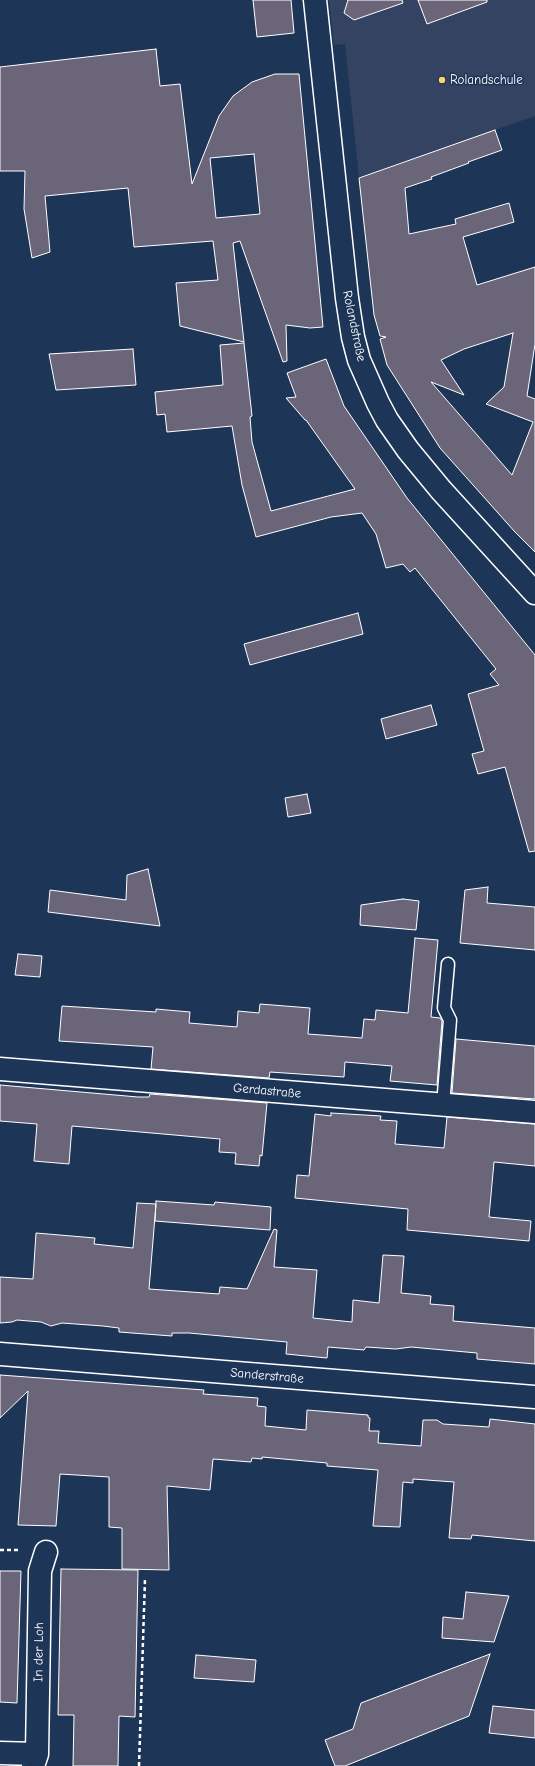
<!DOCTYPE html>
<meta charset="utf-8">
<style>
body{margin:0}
canvas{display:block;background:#1d3557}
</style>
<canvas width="535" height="1766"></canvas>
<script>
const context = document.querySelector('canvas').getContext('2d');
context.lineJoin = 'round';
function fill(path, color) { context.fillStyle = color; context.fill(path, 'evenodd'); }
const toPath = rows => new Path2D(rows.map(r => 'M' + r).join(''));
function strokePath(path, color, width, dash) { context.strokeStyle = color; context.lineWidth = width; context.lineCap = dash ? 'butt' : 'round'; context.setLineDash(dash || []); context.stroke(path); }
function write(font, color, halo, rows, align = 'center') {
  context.font = font + ' "Comic Neue",sans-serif'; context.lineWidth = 3; context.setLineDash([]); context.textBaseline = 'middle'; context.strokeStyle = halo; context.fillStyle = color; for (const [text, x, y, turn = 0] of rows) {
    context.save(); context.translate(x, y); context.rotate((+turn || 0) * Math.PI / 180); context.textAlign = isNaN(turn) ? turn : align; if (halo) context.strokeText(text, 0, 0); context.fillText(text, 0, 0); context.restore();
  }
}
fill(toPath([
 [329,0,535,0,535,116,359,177,345,44,334,45]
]), '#344362');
const building = toPath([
 [253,0,291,0,294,33,257,37,253,0],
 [348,0,402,0,403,3,354,20,344,13,348,0],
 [418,0,487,0,487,2,427,24,418,0],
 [156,49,160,86,180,84,192,184,219,116,233,96,252,82,275,74,299,74,323,327,310,328,286,325,287,361,283,362,240,241,233,243,244,342,180,326,176,283,218,280,213,241,134,247,128,188,45,196,50,252,32,258,24,209,25,171,0,171,0,67,156,49],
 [254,154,260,214,216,218,210,158,254,154],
 [495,130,502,150,468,162,469,163,431,177,432,179,405,188,409,234,456,224,455,219,509,203,514,222,463,237,477,285,535,267,535,344,527,396,535,399,535,552,515,532,440,448,387,365,380,339,386,337,380,336,374,315,359,178,495,130],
 [513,333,504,387,486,404,533,422,512,475,431,382,464,395,441,360,464,349,513,333],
 [244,343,252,416,250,417,252,442,271,511,355,489,306,420,305,420,286,398,296,397,287,373,326,359,344,406,407,498,535,655,535,851,529,852,505,767,478,774,472,754,484,751,468,694,499,685,490,674,496,669,415,568,410,572,403,564,386,568,376,534,362,513,331,517,256,537,242,485,232,426,167,432,165,414,157,415,155,392,223,385,220,345,244,343],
 [133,349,136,385,56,390,49,354,133,349],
 [358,613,363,634,250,665,244,644,358,613],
 [431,705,437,725,386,739,381,719,431,705],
 [307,794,311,813,288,817,285,798,307,794],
 [148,869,160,926,48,912,50,890,126,900,127,875,148,869],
 [488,887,487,903,535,907,535,950,460,943,465,890,488,887],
 [403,899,419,901,416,930,360,925,361,905,403,899],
 [415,938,438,940,431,1017,440,1018,442,1021,437,1085,390,1081,392,1066,345,1062,344,1077,270,1072,269,1078,151,1069,153,1047,59,1041,62,1006,156,1012,156,1009,190,1012,189,1023,237,1027,238,1011,259,1013,260,1004,310,1008,308,1034,362,1038,364,1019,375,1020,376,1010,408,1013,415,938],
 [18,954,42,956,40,977,15,975,18,954],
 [456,1039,535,1046,535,1099,452,1093,456,1039],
 [0,1085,138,1097,149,1097,150,1094,267,1103,262,1156,260,1155,259,1166,235,1164,236,1153,219,1152,220,1139,72,1126,69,1164,34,1161,37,1124,0,1121,0,1085],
 [331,1113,381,1116,380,1120,397,1121,395,1144,444,1148,447,1117,535,1124,535,1166,494,1162,489,1217,531,1221,529,1241,407,1230,408,1209,295,1198,297,1175,309,1176,315,1114,331,1116,331,1113],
 [156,1201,214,1205,215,1202,271,1207,270,1230,155,1221,156,1201],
 [137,1203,156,1204,149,1289,219,1294,220,1287,247,1289,274,1229,277,1230,274,1267,317,1270,313,1318,352,1322,353,1300,379,1303,383,1255,404,1256,401,1293,431,1296,430,1304,454,1306,453,1321,535,1328,535,1364,477,1359,477,1353,411,1347,396,1349,366,1347,364,1350,328,1347,327,1358,286,1354,287,1342,189,1333,172,1333,172,1336,119,1332,119,1328,103,1326,62,1323,51,1326,41,1322,17,1320,12,1322,0,1323,0,1277,33,1279,36,1233,95,1238,94,1244,133,1248,137,1203],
 [0,1375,204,1390,203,1394,258,1398,257,1406,266,1407,265,1426,306,1430,307,1410,368,1415,368,1417,370,1418,369,1431,379,1431,378,1443,421,1446,423,1420,437,1420,443,1424,489,1427,490,1419,535,1424,535,1541,472,1535,471,1539,449,1538,454,1482,413,1479,413,1483,403,1482,400,1527,373,1526,378,1470,327,1466,327,1463,262,1457,262,1459,252,1458,251,1462,213,1459,210,1490,167,1486,169,1570,122,1569,122,1528,109,1527,109,1477,60,1474,56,1526,18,1525,28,1391,0,1418,0,1375],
 [61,1569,138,1570,135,1717,119,1716,118,1766,73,1766,74,1715,58,1715,61,1569],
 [0,1571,21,1571,17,1703,0,1702,0,1571],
 [466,1592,509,1596,494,1642,442,1638,443,1617,463,1619,466,1592],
 [490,1654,469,1716,345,1766,335,1766,325,1740,353,1729,361,1703,490,1654],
 [196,1655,256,1660,254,1682,194,1678,196,1655],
 [493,1706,535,1710,535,1738,489,1733,493,1706]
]);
fill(building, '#6b657a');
strokePath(building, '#fff', 1);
const service = toPath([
 [443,1105,450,1020,444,1008,448,964]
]);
const minor = toPath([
 [315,0,347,298,353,337,359,360,378,403,387,420,408,450,441,490,535,593],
 [0,1069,535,1112],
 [0,1354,535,1397],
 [0,1753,37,1754,33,1766],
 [37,1754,40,1571,46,1552]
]);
strokePath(service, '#fff', 15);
strokePath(minor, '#fff', 25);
strokePath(toPath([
 [0,1550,21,1550],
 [139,1766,145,1579]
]), '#fff', 2.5, [4, 3]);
strokePath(service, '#1d3557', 12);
strokePath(minor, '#1d3557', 22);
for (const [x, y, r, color] of [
 [442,80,4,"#ffd166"]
]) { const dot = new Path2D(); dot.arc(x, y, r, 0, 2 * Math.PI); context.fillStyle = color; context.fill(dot); strokePath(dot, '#1d3557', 1.5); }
write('13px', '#fff', '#1d3557', [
 ["Rolandschule",450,80]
], 'left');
write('13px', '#fff', '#1d3557', [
 ["Rolandstraße",354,326,78],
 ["Gerdastraße",267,1091,5],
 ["Sanderstraße",267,1376,5],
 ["In der Loh",39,1652,-89]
]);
</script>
